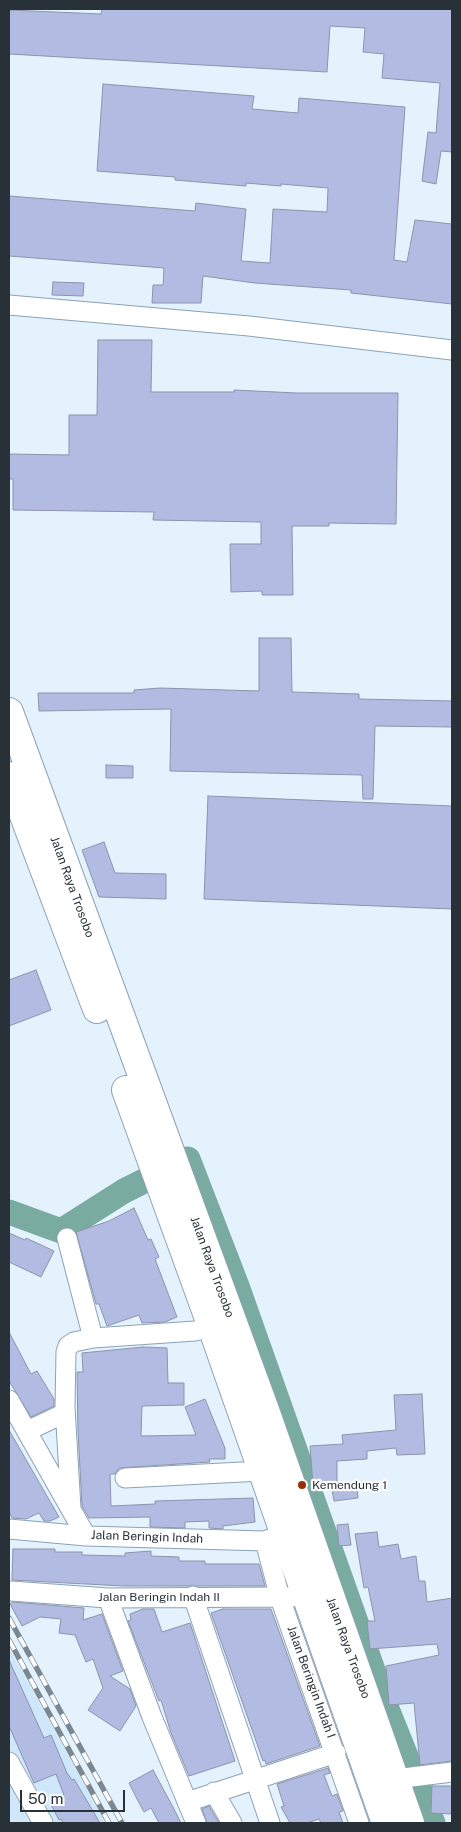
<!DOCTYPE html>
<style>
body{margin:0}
#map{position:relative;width:461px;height:1832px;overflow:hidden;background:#e4f2fe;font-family:"Public Sans",sans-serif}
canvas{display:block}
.frame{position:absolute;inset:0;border:10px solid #283138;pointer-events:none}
.scale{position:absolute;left:20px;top:1790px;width:105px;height:22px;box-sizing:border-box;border:2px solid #283138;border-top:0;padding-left:6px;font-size:15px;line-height:18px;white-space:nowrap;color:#283138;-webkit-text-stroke:4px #fdfdfd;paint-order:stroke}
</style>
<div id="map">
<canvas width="461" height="1832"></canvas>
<div class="frame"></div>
<div class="scale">50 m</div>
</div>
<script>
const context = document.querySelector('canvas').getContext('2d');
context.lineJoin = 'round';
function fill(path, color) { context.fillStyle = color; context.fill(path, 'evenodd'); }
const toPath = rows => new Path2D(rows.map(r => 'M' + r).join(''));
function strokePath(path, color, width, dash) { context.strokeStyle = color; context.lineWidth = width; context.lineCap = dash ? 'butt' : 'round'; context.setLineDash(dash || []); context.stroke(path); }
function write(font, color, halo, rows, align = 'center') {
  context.font = font + ' "Public Sans",sans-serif'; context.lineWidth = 4.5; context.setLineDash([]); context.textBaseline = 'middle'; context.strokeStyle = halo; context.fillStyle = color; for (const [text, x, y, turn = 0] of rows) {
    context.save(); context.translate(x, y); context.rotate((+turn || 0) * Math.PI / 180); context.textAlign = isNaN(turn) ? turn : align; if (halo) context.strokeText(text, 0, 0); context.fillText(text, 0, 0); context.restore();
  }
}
fill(toPath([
 [9,1648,106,1823,9,1823]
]), '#cfe7fb');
strokePath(toPath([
 [9,1212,61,1231,124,1191,188,1159,237,1286,385,1704,433,1823]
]), '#79aba1', 25);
const building = toPath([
 [102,9,452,9,452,152,441,151,436,184,422,181,428,132,436,133,440,83,382,78,384,54,363,52,365,28,330,26,327,72,9,54,9,10,101,14,102,9],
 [103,84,254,96,252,109,298,113,299,98,405,107,394,260,407,262,415,220,452,224,452,304,351,293,351,290,255,283,203,276,201,303,152,303,153,285,163,285,164,268,9,256,9,196,195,211,196,203,246,209,241,261,270,263,273,209,327,212,328,188,281,184,281,186,246,183,246,186,175,180,175,177,97,171,103,84],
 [53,282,84,283,83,296,52,295,53,282],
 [98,340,152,340,151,392,234,392,234,390,297,393,398,393,396,524,329,523,329,526,292,526,293,595,262,595,262,591,231,592,230,544,261,544,261,522,153,520,154,512,13,510,13,479,9,479,9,454,69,455,69,415,97,415,98,340],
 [259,638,291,638,292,692,359,694,359,699,452,701,452,727,375,726,373,799,363,799,362,775,170,771,171,709,39,711,38,693,134,693,134,690,160,688,259,691,259,638],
 [106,765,133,766,133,778,106,778,106,765],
 [208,796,452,806,452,909,204,899,208,796],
 [104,842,115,873,166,874,166,899,99,897,82,850,104,842],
 [36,970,51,1010,9,1026,9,980,36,970],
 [134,1208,148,1240,151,1239,159,1257,155,1259,177,1317,165,1322,142,1323,139,1315,107,1326,99,1304,96,1304,76,1232,109,1221,134,1208],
 [9,1233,25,1240,26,1238,54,1251,41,1277,9,1262,9,1233],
 [9,1332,31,1374,37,1371,54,1399,54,1406,31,1417,9,1381,9,1332],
 [143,1347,167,1348,168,1383,184,1383,184,1405,142,1406,141,1436,196,1435,185,1407,205,1399,225,1448,225,1459,209,1459,210,1462,119,1468,115,1474,110,1474,111,1506,155,1504,155,1501,253,1498,255,1522,223,1526,223,1529,209,1528,209,1521,185,1522,185,1528,150,1527,150,1517,89,1518,82,1506,78,1431,77,1372,83,1372,82,1353,143,1347],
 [422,1394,425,1454,397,1455,396,1448,367,1451,367,1459,337,1461,337,1484,313,1485,310,1446,343,1444,342,1435,396,1430,394,1395,422,1394],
 [9,1430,59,1517,50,1521,44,1521,39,1513,26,1519,12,1518,9,1512,9,1430],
 [357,1488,358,1498,334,1501,332,1490,357,1488],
 [348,1524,351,1545,339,1546,337,1525,348,1524],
 [377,1532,379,1547,398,1544,401,1559,416,1556,419,1581,425,1581,427,1602,452,1598,452,1761,420,1765,414,1703,389,1705,386,1666,439,1655,437,1644,370,1649,367,1621,375,1621,368,1587,364,1588,355,1534,377,1532],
 [13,1549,55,1549,55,1552,82,1552,82,1555,125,1556,125,1553,151,1551,151,1556,179,1557,179,1561,205,1561,205,1564,259,1564,265,1586,123,1586,12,1580,13,1549],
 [13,1602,84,1608,83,1620,102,1614,123,1671,110,1676,130,1689,136,1706,120,1731,88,1710,103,1688,93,1659,86,1662,75,1635,59,1633,61,1619,40,1617,22,1626,10,1604,13,1602],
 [143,1609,154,1609,162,1632,190,1623,235,1761,189,1776,171,1733,161,1700,159,1701,128,1621,131,1620,130,1614,143,1609],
 [223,1609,271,1609,320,1746,266,1764,265,1760,263,1761,211,1613,223,1609],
 [9,1660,44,1738,51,1735,67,1773,72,1780,74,1779,100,1823,63,1823,61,1819,59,1820,50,1803,64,1795,56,1774,34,1783,9,1726,9,1660],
 [328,1768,330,1773,324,1775,332,1796,337,1794,343,1811,339,1812,343,1823,321,1823,319,1819,307,1823,290,1823,281,1807,284,1806,277,1784,328,1768],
 [153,1770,174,1809,181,1823,159,1823,151,1808,144,1812,137,1799,129,1783,153,1770],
 [432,1786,452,1786,452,1814,431,1813,432,1786],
 [209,1806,219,1823,207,1823,202,1809,209,1806]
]);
fill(building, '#b2bbe2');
strokePath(building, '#8c93ab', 1);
const minor = toPath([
 [9,305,249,326,452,350],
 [67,1238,93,1338],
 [9,1400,86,1536],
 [27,1431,65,1413],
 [125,1478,262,1471],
 [71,1508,65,1407,66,1352,68,1346,74,1342,93,1338,195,1331,212,1327],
 [9,1529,86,1536,265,1541,277,1536],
 [265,1541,280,1598,359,1823],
 [11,1591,108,1598,292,1597],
 [193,1596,270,1823],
 [108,1598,152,1717,196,1823],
 [9,1762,43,1823],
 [395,1779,452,1772],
 [214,1792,232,1823],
 [187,1802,336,1753]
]);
const highway = toPath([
 [9,712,265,1410,410,1823],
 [9,776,97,1009],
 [126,1090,212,1327,386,1823]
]);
strokePath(minor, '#8ca2b4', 21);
strokePath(highway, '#8ca2b4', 30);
strokePath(minor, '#fff', 19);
strokePath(highway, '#fff', 28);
const rail = toPath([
 [9,1618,122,1823],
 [9,1640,109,1823]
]);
strokePath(rail, '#7c8891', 5.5);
strokePath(rail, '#fdfdfd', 4, [11]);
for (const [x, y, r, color] of [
 [302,1485,5,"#963104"]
]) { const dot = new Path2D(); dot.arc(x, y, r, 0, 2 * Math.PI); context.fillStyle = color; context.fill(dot); strokePath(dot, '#fdfdfd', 2); }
write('12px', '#283138', '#fdfdfd', [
 ["Jalan Raya Trosobo",72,887,70],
 ["Jalan Raya Trosobo",212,1267,70],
 ["Jalan Beringin Indah",147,1537,2],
 ["Jalan Beringin Indah II",159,1597],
 ["Jalan Raya Trosobo",348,1648,70],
 ["Jalan Beringin Indah I",311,1682,70]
]);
write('12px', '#283138', '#fdfdfd', [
 ["Kemendung 1",312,1485]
], 'left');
</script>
